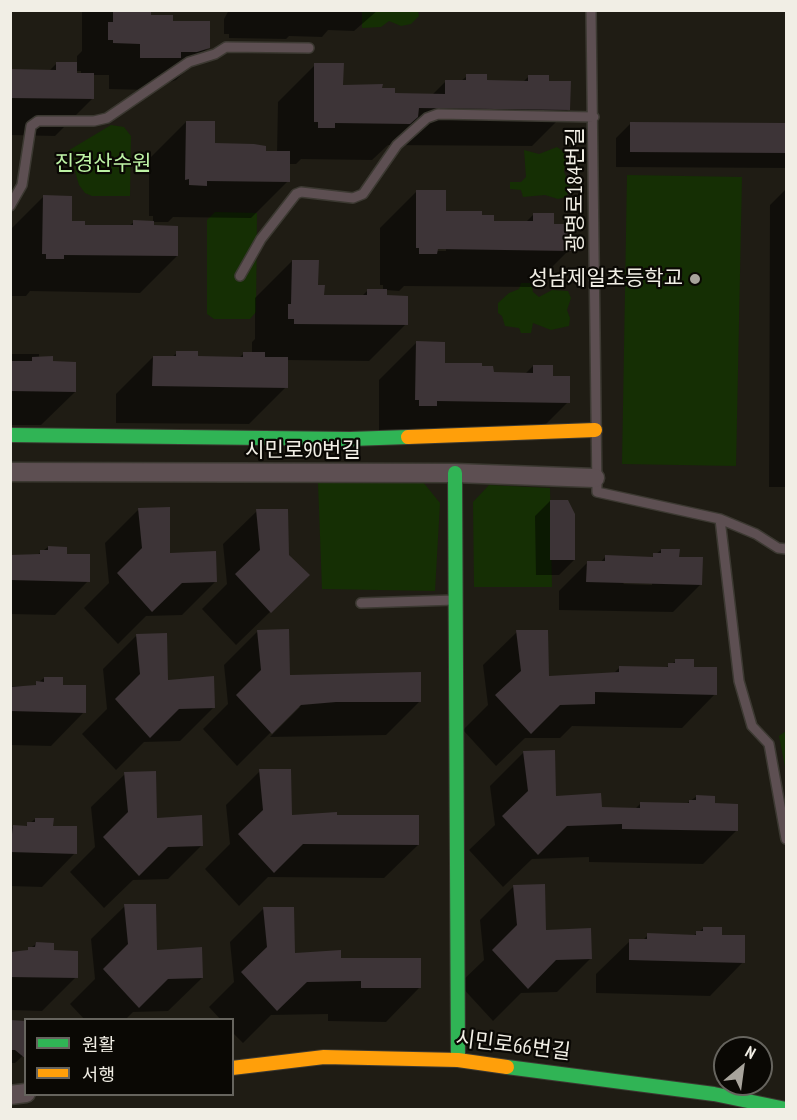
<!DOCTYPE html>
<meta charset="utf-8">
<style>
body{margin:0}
#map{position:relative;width:797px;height:1120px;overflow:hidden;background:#1f1c14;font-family:"PT Sans Narrow","Noto Sans KR",sans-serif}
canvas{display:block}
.frame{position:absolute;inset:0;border:12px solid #f1eee5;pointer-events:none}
.legend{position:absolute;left:24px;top:1018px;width:210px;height:78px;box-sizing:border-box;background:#0a0804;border:2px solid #66645e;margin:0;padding:8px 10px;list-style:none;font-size:18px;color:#f1eee5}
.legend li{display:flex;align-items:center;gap:12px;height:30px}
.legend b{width:30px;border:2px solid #66645e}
.north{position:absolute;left:713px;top:1036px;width:60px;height:60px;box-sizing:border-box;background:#0a0804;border:2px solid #66645e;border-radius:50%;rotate:29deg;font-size:16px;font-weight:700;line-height:24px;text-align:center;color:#f1eee5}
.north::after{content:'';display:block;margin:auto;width:21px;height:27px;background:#a8a49c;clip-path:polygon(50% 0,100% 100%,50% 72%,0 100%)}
</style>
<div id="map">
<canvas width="797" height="1120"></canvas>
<div class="frame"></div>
<ul class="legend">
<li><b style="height:8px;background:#30b455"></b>원활</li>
<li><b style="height:8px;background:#ff9f0a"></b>서행</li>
</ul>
<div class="north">N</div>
</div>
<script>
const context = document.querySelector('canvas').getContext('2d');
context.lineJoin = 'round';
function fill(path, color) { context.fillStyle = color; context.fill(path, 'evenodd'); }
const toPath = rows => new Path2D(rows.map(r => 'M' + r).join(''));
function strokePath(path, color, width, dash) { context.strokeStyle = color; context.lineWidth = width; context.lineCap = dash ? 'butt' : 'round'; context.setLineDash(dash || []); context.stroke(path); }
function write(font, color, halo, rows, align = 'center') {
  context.font = font + ' "PT Sans Narrow","Noto Sans KR",sans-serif'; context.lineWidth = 4.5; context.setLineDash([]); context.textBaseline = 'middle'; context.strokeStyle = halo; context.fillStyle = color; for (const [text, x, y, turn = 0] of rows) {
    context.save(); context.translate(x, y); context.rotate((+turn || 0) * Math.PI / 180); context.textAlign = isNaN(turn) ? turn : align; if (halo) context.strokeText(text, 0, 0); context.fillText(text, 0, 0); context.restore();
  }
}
fill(toPath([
 [418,11,419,16,411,24,401,26,389,21,381,27,362,28,362,11],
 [111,125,124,127,131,136,130,196,92,196,85,193,79,185,72,161,66,152],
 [557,147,567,154,564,172,571,187,566,197,558,199,545,195,523,197,521,190,510,189,510,182,521,182,526,177,524,150,539,154],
 [627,175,742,177,736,466,622,464],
 [215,212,257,213,256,312,250,319,214,319,207,314,207,220],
 [521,283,531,283,533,292,539,297,552,290,568,291,571,298,567,310,570,318,569,326,551,330,533,323,531,333,521,333,519,328,505,326,502,316,498,313,498,303,509,293,519,289],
 [423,482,440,503,435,591,322,589,318,483],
 [489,485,550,488,552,587,474,587,473,502],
 [786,731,786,772,779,736]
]), '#152f04');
fill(toPath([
 [82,10,141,10,149,16,171,22,208,48,176,80,148,90,109,89,109,75,93,75,92,99,55,136,10,135,10,66,11,70,49,71,57,63,77,63,77,56,82,51],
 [75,71,81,71,81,74,75,74],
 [229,10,378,10,354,31,328,30,322,37,289,36,286,39,229,38,229,34,224,34,224,19],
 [315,65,342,87,381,90,393,95,432,95,446,81,461,81,467,76,485,82,523,82,529,76,548,82,569,109,532,146,388,145,372,160,301,159,296,164,289,164,288,181,251,218,173,217,168,222,153,222,153,227,177,256,140,293,30,291,26,296,10,296,10,230,43,197,71,222,83,226,129,226,134,222,153,222,153,216,149,216,149,159,186,122,214,144,277,153,278,102],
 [631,123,786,124,786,168,616,167,616,138],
 [785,190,786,487,769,487,770,205],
 [417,191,444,213,481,216,493,222,526,222,534,214,552,226,569,250,532,287,404,286,399,291,386,290,386,297,406,324,369,361,286,360,286,387,249,424,116,423,116,394,153,357,172,357,177,353,196,358,239,358,244,353,252,353,252,342,255,339,255,298,292,261,317,286,323,296,362,296,368,290,383,291,383,285,380,285,380,228],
 [434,248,446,248,446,251,434,251],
 [416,343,443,365,480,368,492,374,525,374,533,366,551,377,568,402,531,439,379,436,379,380],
 [10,354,39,354,39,358,51,363,75,392,41,425,10,425],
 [550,501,574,560,559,575,536,575,535,516],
 [138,510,169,555,215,582,182,615,146,616,118,644,84,608,109,583,105,543],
 [257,511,287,555,308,575,236,645,202,609,227,584,223,544],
 [48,547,65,555,88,581,55,615,10,614,10,555,37,555],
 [661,550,678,558,701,584,673,612,559,610,559,591,587,563,600,563,605,557,651,558],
 [626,581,652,582,652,585,623,584],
 [258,631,288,677,419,702,386,735,270,737,300,707,296,707,237,766,203,729,228,704,224,665],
 [517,632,548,677,614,673,620,667,665,668,676,661,692,668,715,694,682,728,572,726,560,738,525,738,496,766,463,730,488,705,483,665],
 [136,636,167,681,213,708,180,741,144,742,116,770,82,734,107,709,103,669],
 [44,678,61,687,84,712,51,746,10,745,10,686,34,686],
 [524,752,554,798,600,808,635,809,641,803,686,804,697,796,714,804,737,830,703,864,589,862,589,857,532,859,503,887,469,850,495,825,490,786],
 [260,771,290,817,336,816,418,845,384,878,268,877,239,906,205,869,230,844,226,805],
 [125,774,155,819,201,846,168,879,133,880,104,908,70,872,95,847,91,807],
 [35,819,52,827,75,853,42,887,10,886,10,827,25,827],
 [514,886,544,932,590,959,557,992,521,993,493,1021,459,984,484,960,480,920],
 [125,906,155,951,202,978,168,1011,133,1012,125,1020,85,1020,70,1004,95,979,91,939],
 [263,909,294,954,340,960,419,988,386,1022,328,1021,328,1014,271,1015,243,1043,232,1032,232,1020,221,1020,209,1007,234,982,230,942],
 [704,928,720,936,743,962,710,996,596,993,596,974,630,941,642,941,648,935,693,936],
 [36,944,53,951,76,977,42,1011,10,1010,10,951,25,952],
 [10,1022,26,1053,15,1063,10,1063]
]), '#0007');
fill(toPath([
 [113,11,151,11,151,15,173,15,173,21,210,21,210,48,197,52,181,52,181,58,140,58,140,44,113,43,113,40,108,40,108,22,113,22],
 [56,62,77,62,77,73,94,73,94,99,10,98,10,69,56,70],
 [314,63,344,63,343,85,383,84,382,88,395,88,395,93,445,94,445,80,466,80,466,74,487,74,487,80,528,81,528,75,549,75,549,81,571,81,570,110,419,108,418,117,410,124,335,123,335,128,318,128,318,122,314,122],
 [186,121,215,121,215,143,254,144,266,146,266,151,290,151,290,182,207,181,207,186,189,185,189,179,185,180],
 [630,122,786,123,786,153,630,152],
 [416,190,446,190,446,211,482,211,482,215,494,215,494,221,533,221,533,213,554,213,554,224,571,224,571,251,438,249,437,254,419,254,419,248,416,248],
 [43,195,72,196,72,221,85,221,85,225,133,225,133,220,154,221,154,225,178,226,178,256,64,255,64,259,46,259,46,254,42,254],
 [292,260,319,260,318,285,325,285,324,295,367,295,367,289,387,289,387,295,408,296,408,325,294,324,294,319,288,319,288,304,291,304],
 [416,341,445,342,445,363,482,363,482,366,493,366,494,372,533,373,533,365,553,365,553,376,570,376,570,403,437,401,437,406,419,406,419,400,415,400],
 [176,351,198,351,198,356,243,357,243,352,265,352,265,357,288,357,288,388,152,386,153,356,176,356],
 [53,356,53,361,76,362,76,392,10,391,10,361,32,361,32,357],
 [550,500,568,500,575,514,575,560,550,560],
 [170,507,170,553,216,551,217,582,182,583,152,612,117,573,142,548,138,508],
 [256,509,288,509,289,555,310,575,271,613,235,574,260,550],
 [48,546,67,547,67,554,90,554,90,582,10,580,10,555,40,554,40,550,48,550],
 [661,549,680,549,679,557,703,557,702,585,586,582,587,561,605,561,605,555,653,557,653,553,661,553],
 [289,629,290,675,421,672,421,702,336,702,301,705,272,734,236,695,261,670,257,630],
 [516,630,548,630,549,676,619,672,619,666,668,667,668,663,675,663,675,659,694,659,694,667,717,667,717,695,595,692,595,704,560,705,531,734,495,695,521,671],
 [167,633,168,680,214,676,215,708,179,709,150,738,115,699,140,674,136,634],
 [44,677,63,677,63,685,86,685,86,713,10,711,10,687,36,685,36,681,44,682],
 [555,750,556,796,601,793,602,807,640,808,640,802,689,803,689,800,696,800,696,795,715,796,715,803,738,804,738,831,622,829,622,824,567,826,538,855,502,816,528,791,523,751],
 [259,769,291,769,292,815,337,812,337,815,419,815,419,845,303,844,274,873,238,834,263,810],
 [156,771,157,818,202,815,203,846,168,847,139,876,103,837,128,812,124,772],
 [35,818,54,818,53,826,77,826,77,854,10,852,13,825,27,826,27,822,35,822],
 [545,884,546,930,591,928,592,959,556,960,528,989,492,950,517,925,513,885],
 [124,904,156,904,157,950,202,947,203,978,168,979,139,1008,103,969,128,944],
 [263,907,294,907,295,953,341,950,341,958,421,958,421,988,361,988,361,981,307,982,277,1011,241,972,267,947],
 [703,927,722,927,722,935,745,935,745,963,629,960,629,939,647,939,647,933,696,935,696,931,703,931],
 [36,942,54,943,54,950,78,951,78,978,10,977,10,952,28,950,28,947,35,947],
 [10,1020,26,1021,26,1059,15,1050,10,1050]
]), '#3d3437');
const lane = toPath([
 [591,10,597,492,720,519,756,534,778,548,786,549],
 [10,206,22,185,31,126,38,121,94,121,107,118,189,62,215,54,226,47,309,48],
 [240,276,261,239,296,194,301,192,353,198,363,194,397,145,427,118,438,114,594,117],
 [720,519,739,681,752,726,769,744,786,839],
 [361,603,455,600]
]);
const street = toPath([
 [10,472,455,473,595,478],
 [10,1095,26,1093]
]);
const fast = toPath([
 [10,435,350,439,408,437],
 [455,473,458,1060],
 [507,1067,714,1094,786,1109]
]);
const slow = toPath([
 [408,437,595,430],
 [232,1068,324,1057,458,1060,507,1067]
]);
strokePath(lane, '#3c3932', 12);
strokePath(street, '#3c3932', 21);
strokePath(fast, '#3c3932', 16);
strokePath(slow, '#3c3932', 16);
strokePath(lane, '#5d4f52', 9);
strokePath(street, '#5d4f52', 18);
strokePath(fast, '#30b455', 14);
strokePath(slow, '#ff9f0a', 14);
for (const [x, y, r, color] of [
 [695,279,6,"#a8a49c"]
]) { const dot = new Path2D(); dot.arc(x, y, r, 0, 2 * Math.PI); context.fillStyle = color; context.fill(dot); strokePath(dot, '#0a0804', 2); }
write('21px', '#bdf2a5', '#0a0804', [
 ["진경산수원",103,164]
]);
write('21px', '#f1eee5', '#0a0804', [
 ["광명로184번길",576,190,-90],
 ["시민로90번길",303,451],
 ["시민로66번길",513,1046,7]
]);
write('21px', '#f1eee5', '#0a0804', [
 ["성남제일초등학교",683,279]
], 'right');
</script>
